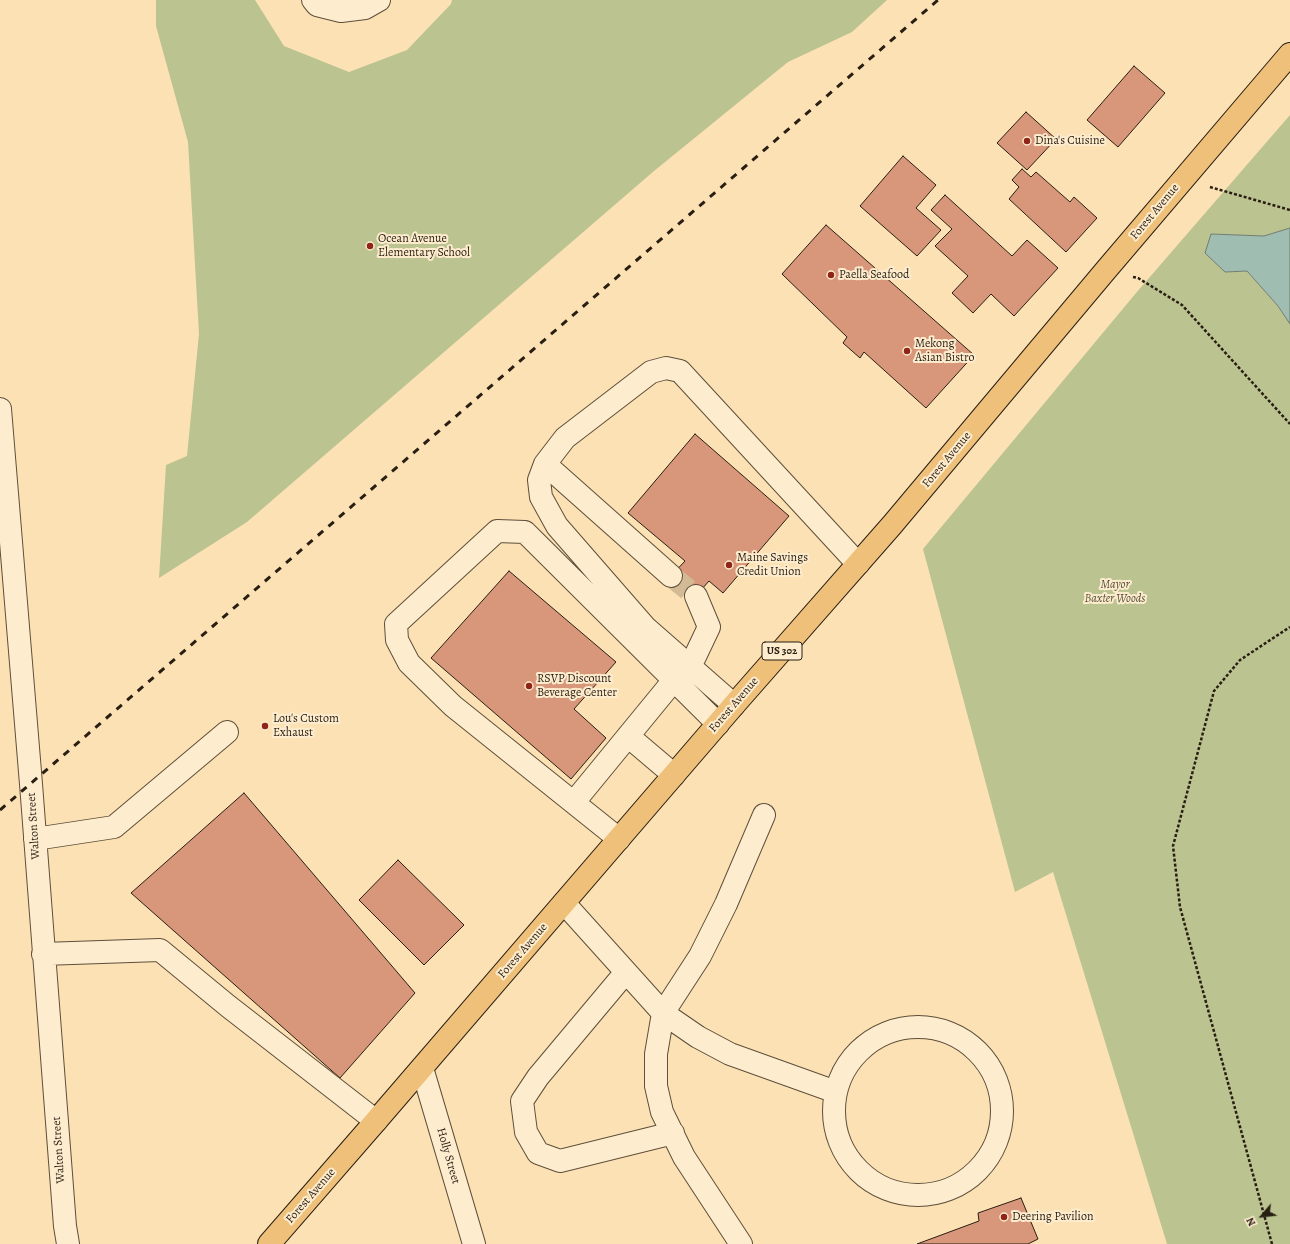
<!DOCTYPE html>
<style>
body{margin:0}
#map{position:relative;width:1290px;height:1244px;overflow:hidden;background:#fce1b4;font-family:Alegreya,serif}
canvas{display:block}
.north{position:absolute;left:1242px;top:1196px;width:40px;height:40px;-webkit-text-stroke:3px #fdecce;paint-order:stroke;rotate:242deg;font-size:11px;font-weight:700;line-height:16px;text-align:center;color:#291e12}
.north::after{content:'';display:block;margin:auto;width:14px;height:18px;background:#291e12;clip-path:polygon(50% 0,100% 100%,50% 72%,0 100%)}
</style>
<div id="map">
<canvas width="1290" height="1244"></canvas>
<div class="north">N</div>
</div>
<script>
const context = document.querySelector('canvas').getContext('2d');
context.lineJoin = 'round';
function fill(path, color) { context.fillStyle = color; context.fill(path, 'evenodd'); }
const toPath = rows => new Path2D(rows.map(r => 'M' + r).join(''));
function strokePath(path, color, width, dash) { context.strokeStyle = color; context.lineWidth = width; context.lineCap = dash ? 'butt' : 'round'; context.setLineDash(dash || []); context.stroke(path); }
function write(font, color, halo, rows, align = 'center') {
  context.font = font + ' Alegreya,serif'; context.lineWidth = 4; context.setLineDash([]); context.textBaseline = 'middle'; context.strokeStyle = halo; context.fillStyle = color; for (const [text, x, y, turn = 0] of rows) {
    context.save(); context.translate(x, y); context.rotate((+turn || 0) * Math.PI / 180); context.textAlign = isNaN(turn) ? turn : align; if (halo) context.strokeText(text, 0, 0); context.fillText(text, 0, 0); context.restore();
  }
}
fill(toPath([
 [156,0,255,0,284,46,349,72,407,50,451,4,452,0,887,0,852,32,788,62,654,171,247,522,159,578,166,465,187,456,199,334,188,142,156,26],
 [1290,115,1290,228,1264,236,1211,234,1225,272,1247,271,1278,306,1290,324,1290,1244,1167,1244,1053,872,1015,892,923,549,1136,293]
]), '#bbc390');
const water = toPath([
 [1290,228,1290,324,1278,306,1247,271,1225,272,1205,253,1211,234,1264,236,1290,228]
]);
fill(water, '#9fbdb1');
strokePath(water, '#707d71', 1);
const building = toPath([
 [1134,66,1165,93,1118,147,1087,120,1134,66],
 [1026,112,1056,139,1027,170,997,143,1026,112],
 [903,156,936,185,916,208,941,230,917,256,860,206,903,156],
 [1022,169,1031,177,1036,172,1070,202,1074,197,1097,218,1066,252,1009,199,1019,187,1012,180,1022,169],
 [945,195,1012,256,1027,240,1058,268,1014,316,991,294,973,313,952,293,968,276,935,246,952,229,931,210,945,195],
 [826,225,974,355,926,408,864,352,860,358,843,343,847,337,782,274,826,225],
 [695,434,789,516,723,593,709,581,694,598,670,577,685,561,628,513,695,434],
 [509,571,616,662,574,709,606,738,571,779,431,658,509,571],
 [244,793,415,993,340,1078,131,893,244,793],
 [398,860,464,925,424,965,359,900,398,860],
 [1021,1198,1038,1239,1028,1244,917,1244,979,1221,978,1213,1021,1198]
]);
fill(building, '#d8977a');
strokePath(building, '#291e12', 1);
strokePath(toPath([
 [671,576,696,596]
]), '#d2ba94', 22, [22, 11]);
const minor = toPath([
 [313,0,317,5,341,11,365,8,379,0],
 [0,409,31,784,65,1226,68,1244],
 [545,464,671,576],
 [690,667,709,627,696,596],
 [734,705,645,627,557,526,541,497,539,480,545,464,565,438,651,372,666,368,680,371,858,564],
 [628,736,674,775],
 [574,802,674,680],
 [35,839,114,827,227,732],
 [619,839,453,706,409,663,397,640,396,624,497,531,525,532,718,724],
 [564,903,663,1013,698,1037,730,1054,836,1092],
 [43,954,160,950,228,1006,376,1121],
 [626,972,538,1077,522,1101,526,1132,538,1153,560,1161,673,1133],
 '834 1111a84 84 0 1 1 168 0a84 84 0 1 1-168 0Z',
 [422,1068,474,1244],
 [741,1244,684,1157,662,1112,656,1086,656,1054,663,1013,700,956,726,904,764,815]
]);
const highway = toPath([
 [269,1244,376,1121,734,705,892,525,1106,270,1290,54]
]);
strokePath(minor, '#5e4f3a', 24);
strokePath(highway, '#291e12', 24);
strokePath(toPath([
 [1210,187,1290,210],
 [1133,277,1138,278,1182,305,1290,424],
 [1272,1244,1180,907,1173,846,1214,691,1240,660,1290,627]
]), '#291e12', 2.5, [3, 2]);
strokePath(minor, '#fdecce', 22);
strokePath(highway, '#eec07a', 22);
strokePath(toPath([
 [0,810,938,0]
]), '#291e12', 3, [7, 7]);
for (const [x, y, r, color] of [
 [1027,141,4,"#8f2418"],
 [370,246,4,"#8f2418"],
 [831,275,4,"#8f2418"],
 [907,351,4,"#8f2418"],
 [729,565,4,"#8f2418"],
 [529,686,4,"#8f2418"],
 [265,726,4,"#8f2418"],
 [1004,1217,4,"#8f2418"]
]) { const dot = new Path2D(); dot.arc(x, y, r, 0, 2 * Math.PI); context.fillStyle = color; context.fill(dot); strokePath(dot, '#fdecce', 1.5); }
for (const [x, y, w] of [
 [782,651,40]
]) { const box = new Path2D(); box.roundRect(x - w / 2, y - 9, w, 18, 3); context.fillStyle = '#fdecce'; context.fill(box); strokePath(box, '#291e12', 1); }
write('bold 11px', '#291e12', null, [
 ["US 302",782,651]
]);
write('12px', '#291e12', '#fdecce', [
 ["Dina's Cuisine",1035,141],
 ["Ocean Avenue",378,239],
 ["Elementary School",378,253],
 ["Paella Seafood",839,275],
 ["Mekong",915,344],
 ["Asian Bistro",915,358],
 ["Maine Savings",737,558],
 ["Credit Union",737,572],
 ["RSVP Discount",537,679],
 ["Beverage Center",537,693],
 ["Lou's Custom",273,719],
 ["Exhaust",273,733],
 ["Deering Pavilion",1012,1217]
], 'left');
write('12px', '#291e12', '#fdecce', [
 ["Forest Avenue",1155,212,-50],
 ["Forest Avenue",947,460,-50],
 ["Forest Avenue",734,705,-49],
 ["Walton Street",34,826,-94],
 ["Forest Avenue",523,951,-49],
 ["Walton Street",59,1150,-94],
 ["Holly Street",448,1156,74],
 ["Forest Avenue",311,1196,-49]
]);
write('italic 12px', '#555038', '#fdecce', [
 ["Mayor",1115,585],
 ["Baxter Woods",1115,599]
]);
</script>
